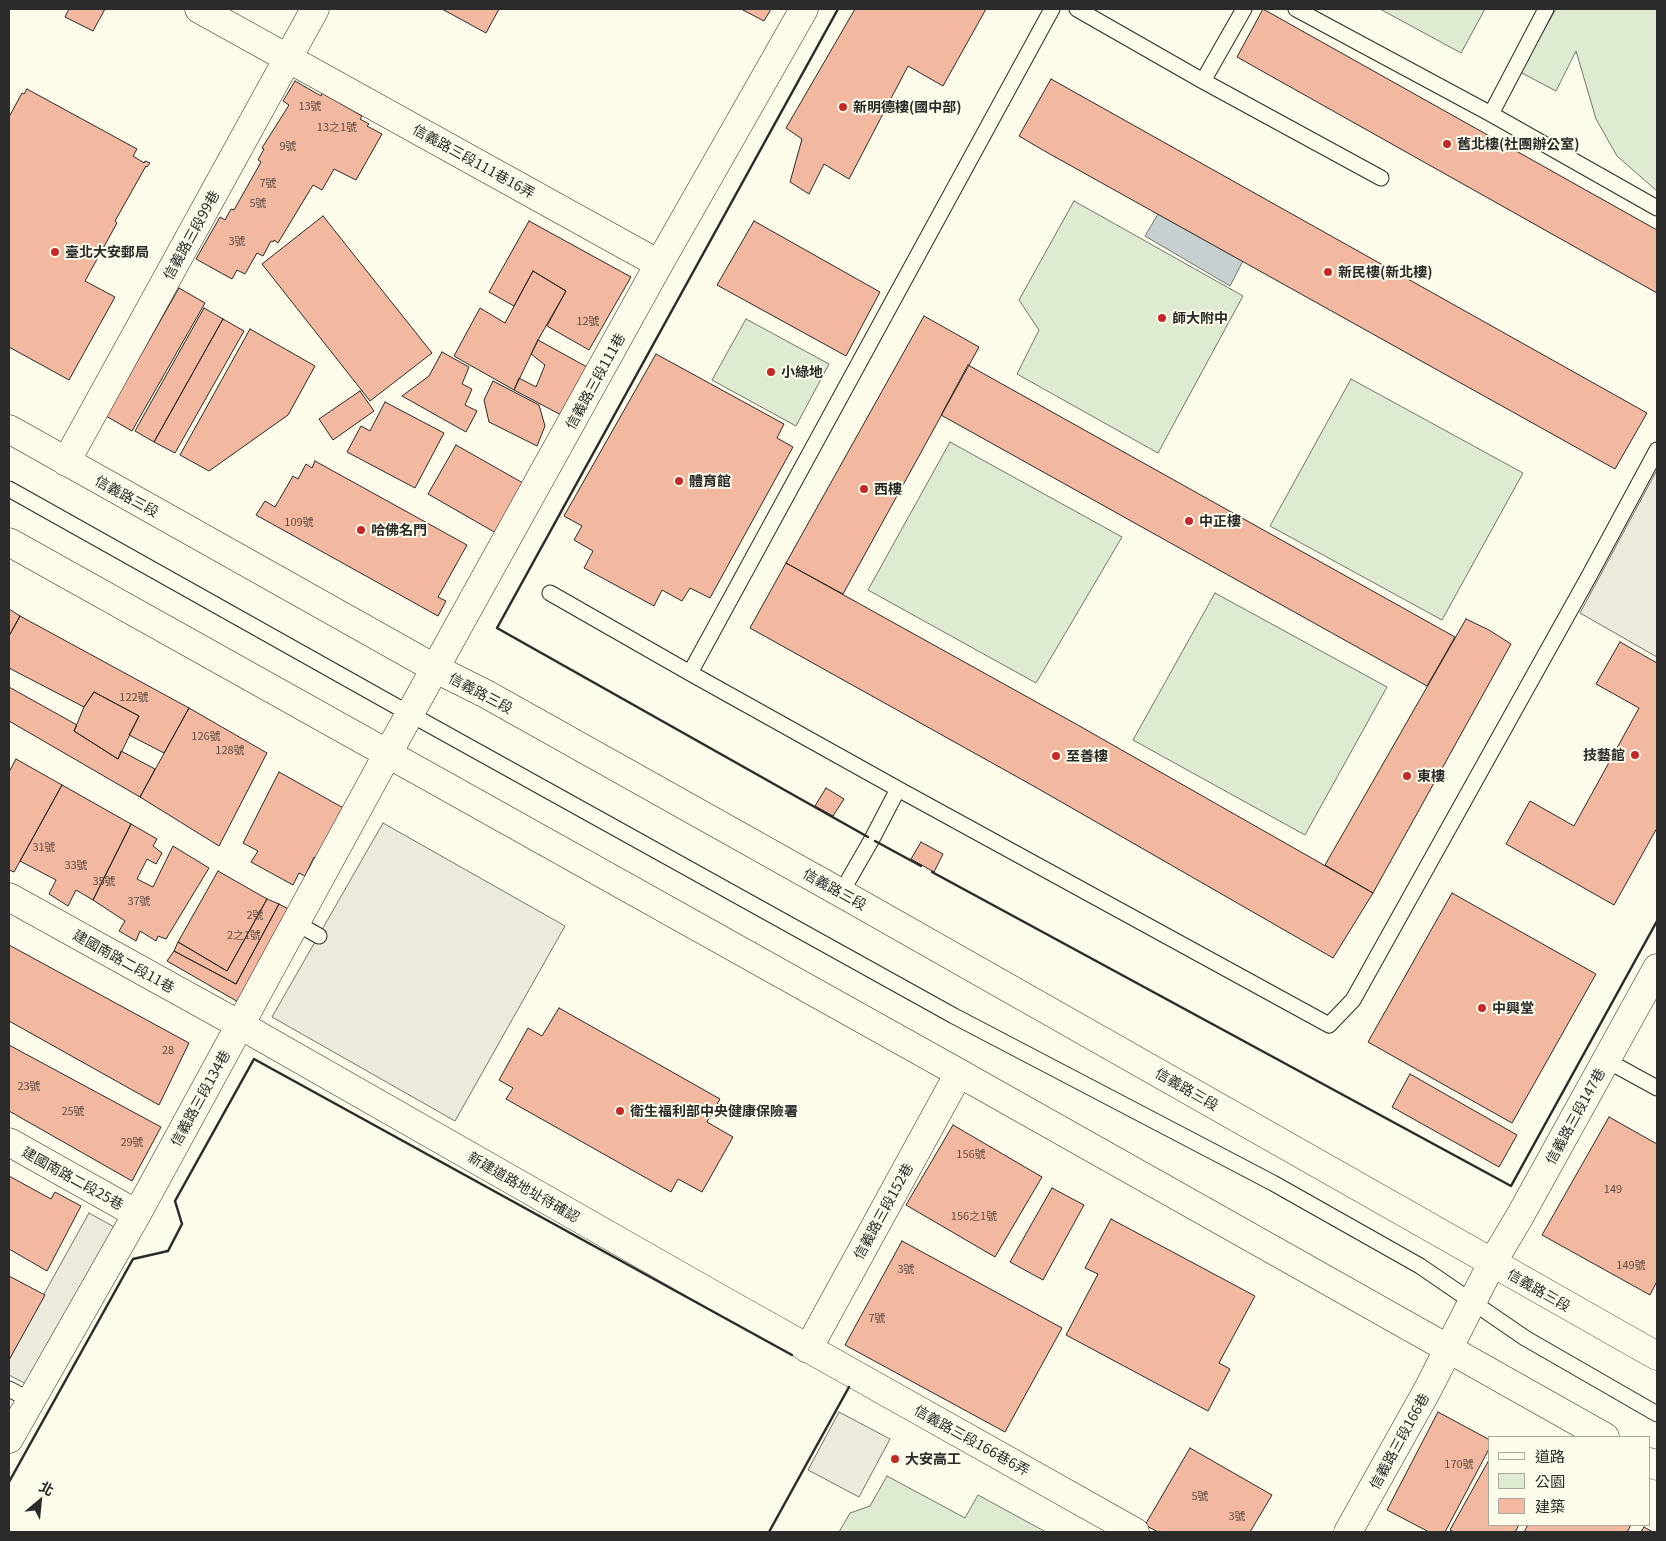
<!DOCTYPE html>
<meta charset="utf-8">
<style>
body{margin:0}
#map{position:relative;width:1666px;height:1541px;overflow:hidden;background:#fdfbea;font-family:Georgia,"Noto Sans TC",serif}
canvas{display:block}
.frame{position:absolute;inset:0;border:10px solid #2b2b2b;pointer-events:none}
.legend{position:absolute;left:1488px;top:1436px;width:162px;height:90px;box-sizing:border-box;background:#fdfbea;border:1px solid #a9a89e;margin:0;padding:6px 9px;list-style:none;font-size:15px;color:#2b2b2b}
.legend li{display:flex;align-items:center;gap:10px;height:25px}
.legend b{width:25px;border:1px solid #a9a89e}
.north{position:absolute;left:15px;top:1476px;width:50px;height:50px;-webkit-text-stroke:4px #fdfbea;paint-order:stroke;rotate:28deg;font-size:14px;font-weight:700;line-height:20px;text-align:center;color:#2b2b2b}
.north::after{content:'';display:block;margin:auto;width:18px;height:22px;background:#2b2b2b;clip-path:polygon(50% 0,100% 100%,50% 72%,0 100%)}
</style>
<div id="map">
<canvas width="1666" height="1541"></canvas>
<div class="frame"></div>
<ul class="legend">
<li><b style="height:6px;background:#fdfbea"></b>道路</li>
<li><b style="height:14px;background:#deebd1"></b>公園</li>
<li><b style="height:14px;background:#f2b8a0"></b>建築</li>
</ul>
<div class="north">北</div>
</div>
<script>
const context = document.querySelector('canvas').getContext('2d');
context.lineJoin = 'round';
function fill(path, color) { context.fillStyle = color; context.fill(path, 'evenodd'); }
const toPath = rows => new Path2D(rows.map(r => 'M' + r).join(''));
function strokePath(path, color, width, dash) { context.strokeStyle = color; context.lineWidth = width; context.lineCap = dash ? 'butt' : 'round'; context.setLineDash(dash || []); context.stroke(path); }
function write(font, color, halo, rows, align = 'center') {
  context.font = font + ' Georgia,"Noto Sans TC",serif'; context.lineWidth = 4; context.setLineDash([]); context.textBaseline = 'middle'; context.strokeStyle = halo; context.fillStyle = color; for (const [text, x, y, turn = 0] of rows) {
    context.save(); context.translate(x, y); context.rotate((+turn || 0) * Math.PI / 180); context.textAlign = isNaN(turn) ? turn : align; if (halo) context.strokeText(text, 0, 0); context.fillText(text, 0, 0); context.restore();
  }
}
const green = toPath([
 [1380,9,1485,9,1461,53,1380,9],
 [1556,9,1657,9,1657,191,1617,156,1596,119,1576,51,1556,91,1520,72,1556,9],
 [1074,201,1243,296,1158,453,1017,374,1039,330,1019,300,1074,201],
 [746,319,829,364,796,426,712,380,746,319],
 [1351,379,1523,473,1442,620,1270,526,1351,379],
 [950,442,1122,537,1036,683,868,590,950,442],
 [1215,593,1387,687,1305,835,1133,740,1215,593],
 [887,1476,965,1518,978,1495,1046,1532,839,1532,850,1513,870,1506,887,1476]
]);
fill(green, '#deebd1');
strokePath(green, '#74746e', 1);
const parking = toPath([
 [1657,470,1657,657,1580,613,1657,470],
 [383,823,565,926,455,1121,272,1017,383,823],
 [89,1213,116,1228,28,1385,9,1375,9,1357,89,1213],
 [839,1412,890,1439,859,1497,808,1470,839,1412]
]);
fill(parking, '#eceadb');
strokePath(parking, '#74746e', 1);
const water = toPath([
 [1158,214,1243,261,1230,286,1145,236,1158,214]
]);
fill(water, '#c7d0d0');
strokePath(water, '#74746e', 1);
const building = toPath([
 [69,9,105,9,93,31,65,17,69,9],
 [442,9,499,9,486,33,442,9],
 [741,9,771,9,764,21,741,9],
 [855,9,986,9,943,86,908,66,849,179,824,164,809,194,790,182,802,139,786,128,855,9],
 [1263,9,1657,230,1657,293,1237,57,1263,9],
 [1051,79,1647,413,1615,469,1048,153,1019,136,1051,79],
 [295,81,321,96,322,93,362,116,360,119,369,124,367,126,382,134,356,180,334,169,322,190,313,185,278,243,274,240,273,242,271,241,263,256,257,253,245,274,237,270,232,279,196,259,220,217,225,220,231,209,234,210,261,162,258,160,264,149,262,148,289,105,283,101,295,81],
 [27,89,137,149,133,156,144,163,145,161,150,163,147,167,146,166,115,221,117,223,85,281,115,297,69,380,9,347,9,117,22,93,24,94,27,89],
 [323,216,432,353,370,401,262,264,323,216],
 [529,221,631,277,589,350,547,326,566,291,533,271,514,306,489,292,529,221],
 [754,221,880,292,846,356,717,285,754,221],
 [533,271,566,291,538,340,514,390,454,356,480,308,505,323,533,271],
 [179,288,205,303,132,431,106,416,179,288],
 [204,308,223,319,154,442,135,431,204,308],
 [924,316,979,347,843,594,786,563,924,316],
 [223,319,244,331,175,453,154,442,223,319],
 [250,329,315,366,288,415,209,471,180,455,250,329],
 [538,340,587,367,563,416,514,390,519,378,536,387,545,365,531,354,538,340],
 [442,352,469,367,462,384,472,389,465,405,477,411,466,432,402,396,429,376,442,352],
 [656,354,784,424,777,438,793,447,710,598,690,588,682,601,662,590,654,606,584,568,593,551,574,540,582,526,564,516,656,354],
 [968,365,1455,637,1427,686,941,415,968,365],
 [493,381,539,405,545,426,537,446,489,422,484,400,493,381],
 [360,391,374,411,333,440,319,419,360,391],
 [385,402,444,433,415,488,347,452,361,426,370,431,385,402],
 [456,445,523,483,496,533,428,494,456,445],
 [315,461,467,545,438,597,446,601,438,616,256,515,265,501,275,507,293,476,298,479,306,464,312,468,315,461],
 [786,563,1076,724,1373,893,1333,958,1037,788,750,628,786,563],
 [9,609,20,616,9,636,9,609],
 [20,616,189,708,164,753,129,735,139,716,94,692,84,707,9,668,9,636,20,616],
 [1466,619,1489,630,1511,644,1373,893,1325,865,1466,619],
 [1620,642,1657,663,1657,828,1614,905,1506,844,1530,801,1574,826,1639,708,1596,684,1620,642],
 [9,687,77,725,74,731,118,759,121,751,155,769,140,797,9,721,9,687],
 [94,692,139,716,118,759,74,731,84,707,94,692],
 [189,708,267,753,219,846,140,797,189,708],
 [16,759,62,785,14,872,9,870,9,772,16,759],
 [279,772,347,810,320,861,314,857,305,876,299,873,293,885,251,862,258,851,243,843,279,772],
 [62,785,131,824,93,900,76,890,68,906,49,894,56,880,20,861,62,785],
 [826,788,844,799,833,816,815,806,826,788],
 [131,824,157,839,153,846,162,853,156,864,147,859,137,879,153,887,173,846,209,868,166,939,158,936,156,941,140,931,136,941,119,931,125,921,93,900,131,824],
 [921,842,943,854,934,872,911,859,921,842],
 [218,871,267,899,227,971,178,942,218,871],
 [1452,893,1596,974,1512,1123,1368,1042,1452,893],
 [267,899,279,904,236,984,174,951,178,942,227,971,267,899],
 [279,904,292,911,240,1003,167,961,174,951,236,984,279,904],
 [9,945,189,1043,159,1105,9,1021,9,945],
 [559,1008,720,1099,707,1122,733,1137,702,1192,678,1179,671,1192,506,1099,513,1088,499,1080,528,1028,542,1036,559,1008],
 [9,1045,161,1127,132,1181,9,1111,9,1045],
 [1410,1074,1517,1135,1499,1167,1392,1107,1410,1074],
 [1609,1117,1657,1144,1657,1281,1650,1295,1542,1235,1609,1117],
 [953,1125,1042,1177,995,1257,906,1205,953,1125],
 [9,1176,51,1199,55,1192,81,1206,47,1271,9,1249,9,1176],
 [1052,1188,1084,1205,1043,1280,1010,1262,1052,1188],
 [1111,1219,1255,1296,1219,1363,1230,1369,1208,1411,1066,1335,1098,1274,1085,1268,1111,1219],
 [902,1241,1062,1328,1005,1432,845,1345,902,1241],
 [9,1276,45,1295,9,1360,9,1276],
 [1438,1412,1490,1440,1490,1447,1445,1532,1429,1532,1387,1510,1438,1412],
 [1190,1448,1272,1495,1250,1532,1158,1532,1145,1525,1190,1448],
 [1490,1458,1490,1525,1519,1525,1515,1532,1454,1532,1450,1530,1490,1458],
 [1528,1525,1631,1525,1627,1532,1524,1532,1528,1525],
 [1644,1527,1653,1532,1641,1532,1644,1527]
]);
fill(building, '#f2b8a0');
strokePath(building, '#2b2b2b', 1);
const service = toPath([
 [1077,9,1203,81,1381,178],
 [1296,9,1491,114,1657,208],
 [1203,81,1244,9],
 [1491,114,1546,9],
 [9,489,410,714,954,1016,1273,1183,1420,1266,1525,1338,1657,1414],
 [550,593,690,673,898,789,872,839,841,893],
 [690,673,1052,9],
 [898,789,1329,1025,1353,1000,1588,578,1657,450],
 [296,923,319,936],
 [1606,1060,1657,1088],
 [9,1389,30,1400]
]);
const minor = toPath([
 [199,9,659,264],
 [66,462,315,9],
 [9,897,240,1025,717,1297,1135,1532],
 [9,1142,137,1214],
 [808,1349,959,1073],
 [9,1439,137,1214,387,755,659,264,804,9],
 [1348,1532,1428,1389,1492,1263,1520,1216,1657,968]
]);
const secondary = toPath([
 [9,429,436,669,486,694,841,893,1657,1356],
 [9,542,959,1073,1605,1437],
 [1650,1462,1657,1466]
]);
strokePath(service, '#2b2b2b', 17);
strokePath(minor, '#2b2b2b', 29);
strokePath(secondary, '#2b2b2b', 29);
strokePath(service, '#fdfbea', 15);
strokePath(minor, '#fdfbea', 28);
strokePath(secondary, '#fdfbea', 28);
strokePath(toPath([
 [838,9,497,628,868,837],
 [875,841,921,866],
 [932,872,1511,1186,1657,921],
 [9,1482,133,1259,168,1251,182,1224,175,1201,254,1059,792,1355],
 [769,1532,849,1387]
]), '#2b2b2b', 2.5);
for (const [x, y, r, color] of [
 [843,107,5,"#c62828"],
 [1447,144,5,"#c62828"],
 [55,252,5,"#c62828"],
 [1328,272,5,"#c62828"],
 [1162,318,5,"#c62828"],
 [771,372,5,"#c62828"],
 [679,481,5,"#c62828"],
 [864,489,5,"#c62828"],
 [1189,521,5,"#c62828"],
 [361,530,5,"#c62828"],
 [1635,755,5,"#c62828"],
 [1056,756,5,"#c62828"],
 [1407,776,5,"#c62828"],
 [1482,1008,5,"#c62828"],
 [620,1111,5,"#c62828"],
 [895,1459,5,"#c62828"]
]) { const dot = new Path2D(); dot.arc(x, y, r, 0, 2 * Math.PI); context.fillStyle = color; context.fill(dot); strokePath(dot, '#fdfbea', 2); }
write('11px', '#5d4e48', null, [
 ["13號",310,106],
 ["13之1號",337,127],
 ["9號",288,146],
 ["7號",268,183],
 ["5號",258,203],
 ["3號",237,241],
 ["12號",588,321],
 ["109號",299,522],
 ["122號",134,697],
 ["126號",206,736],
 ["128號",230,750],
 ["31號",44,847],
 ["33號",76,865],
 ["35號",104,881],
 ["37號",139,901],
 ["2號",255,915],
 ["2之1號",244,935],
 ["28",168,1050],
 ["23號",29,1086],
 ["25號",73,1111],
 ["29號",132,1142],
 ["156號",971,1154],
 ["149",1613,1189],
 ["156之1號",974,1216],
 ["149號",1631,1265],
 ["3號",906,1269],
 ["7號",877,1318],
 ["170號",1459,1464],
 ["5號",1200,1496],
 ["3號",1237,1516]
]);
write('bold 14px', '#2b2b2b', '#fdfbea', [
 ["新明德樓(國中部)",853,107],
 ["舊北樓(社團辦公室)",1457,144],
 ["臺北大安郵局",65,252],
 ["新民樓(新北樓)",1338,272],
 ["師大附中",1172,318],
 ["小綠地",781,372],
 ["體育館",689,481],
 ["西樓",874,489],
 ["中正樓",1199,521],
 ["哈佛名門",371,530],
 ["技藝館",1625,755,"right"],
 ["至善樓",1066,756],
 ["東樓",1417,776],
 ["中興堂",1492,1008],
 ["衛生福利部中央健康保險署",630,1111],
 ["大安高工",905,1459]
], 'left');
write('14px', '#2b2b2b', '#fdfbea', [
 ["信義路三段111巷16弄",474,161,29],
 ["信義路三段99巷",191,235,-61],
 ["信義路三段111巷",595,381,-61],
 ["信義路三段",127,496,29],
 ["信義路三段",481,693,28],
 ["信義路三段",835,889,29],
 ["建國南路二段11巷",124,961,29],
 ["信義路三段",1187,1089,30],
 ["信義路三段134巷",200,1098,-61],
 ["信義路三段147巷",1575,1116,-61],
 ["建國南路二段25巷",73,1178,29],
 ["新建道路地址待確認",524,1187,30],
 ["信義路三段152巷",883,1211,-61],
 ["信義路三段",1539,1290,30],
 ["信義路三段166巷6弄",972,1440,29],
 ["信義路三段166巷",1399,1441,-61]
]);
</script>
